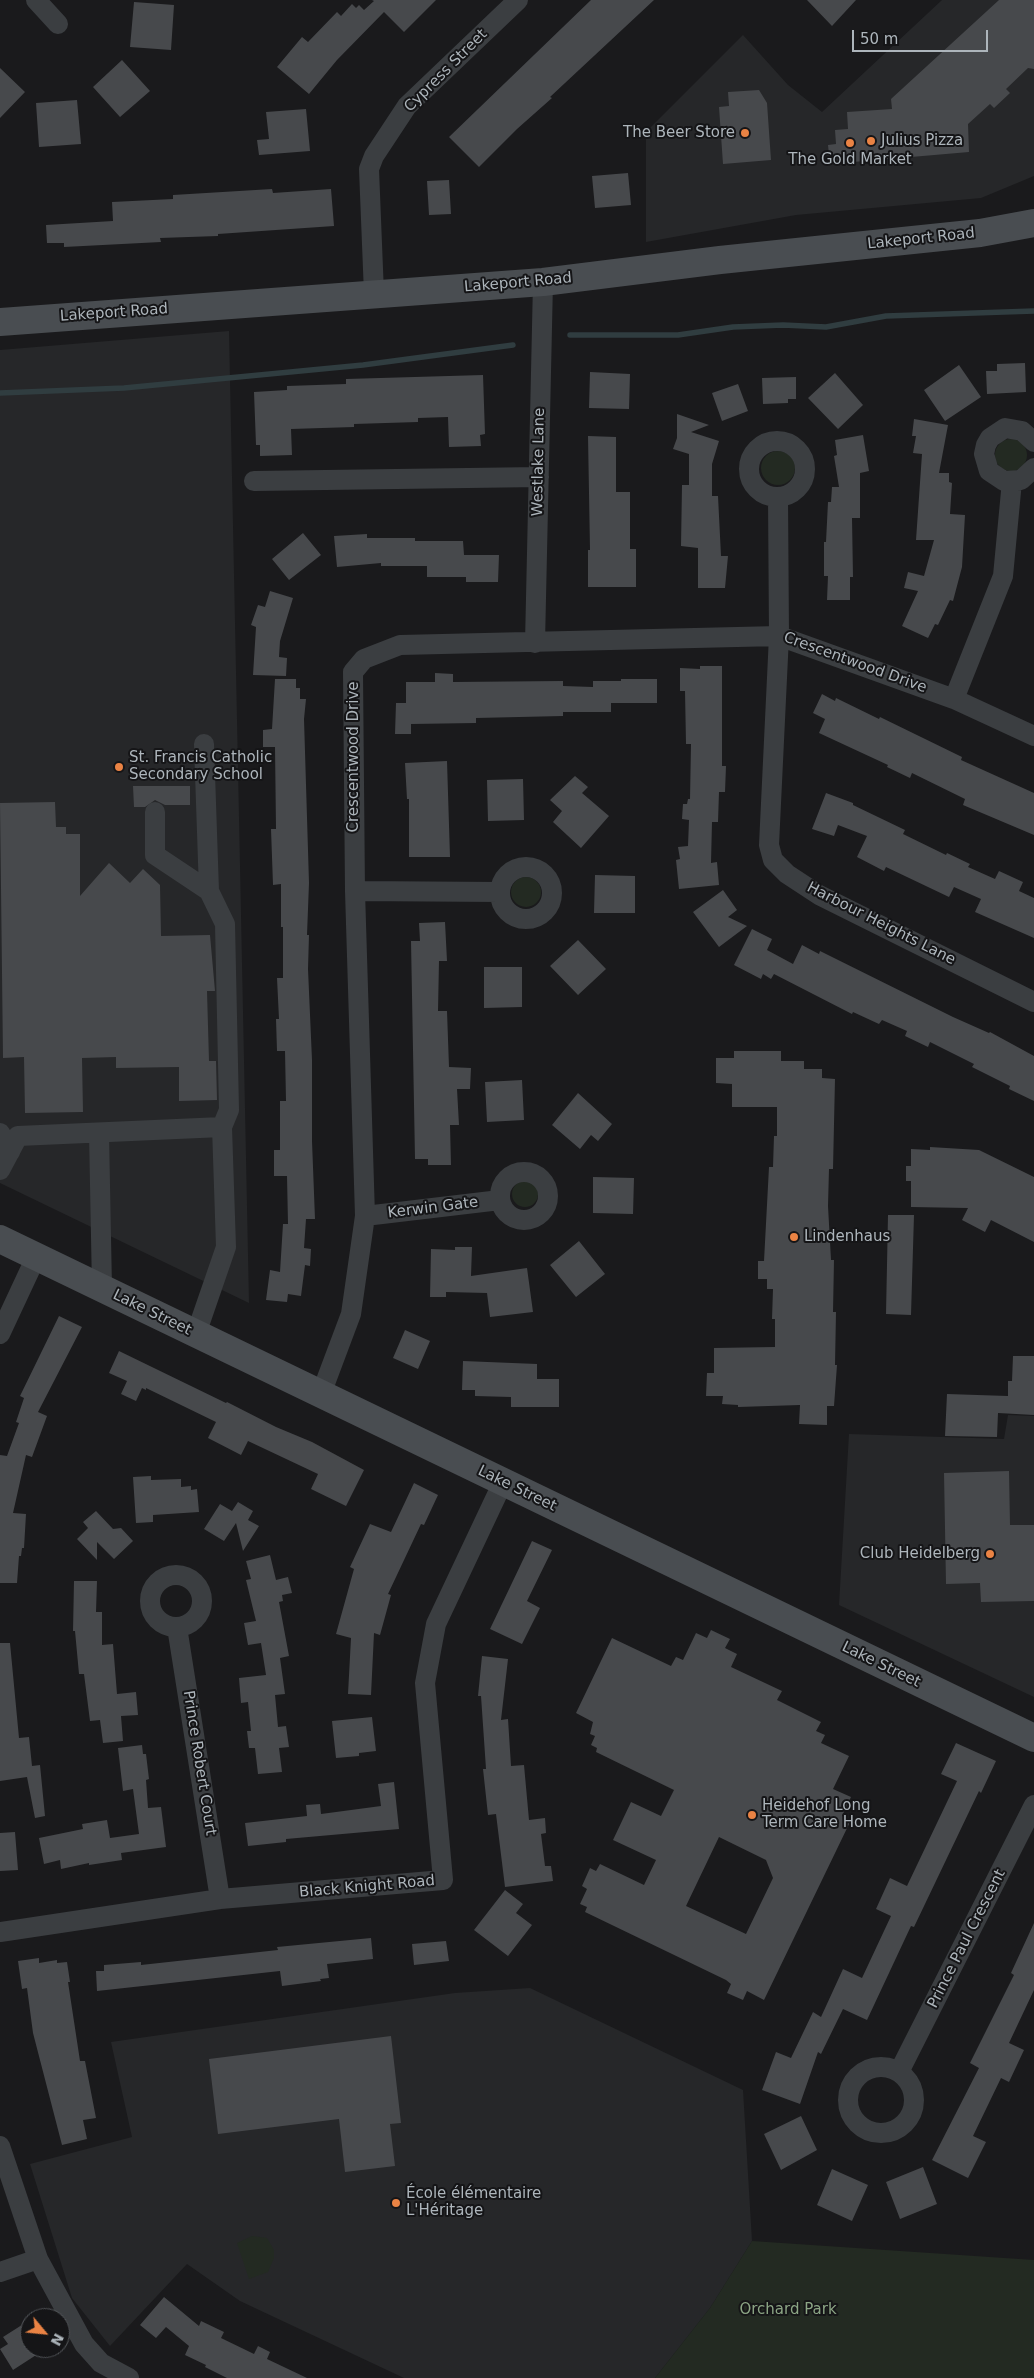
<!DOCTYPE html>
<meta charset="utf-8">
<style>
body{margin:0}
#map{position:relative;width:1034px;height:2378px;overflow:hidden;background:#1a1a1c;font-family:"DejaVu Sans",sans-serif}
canvas{display:block}
.north{position:absolute;left:20px;top:2308px;width:50px;height:50px;box-sizing:border-box;background:#151517;border:1px solid #525559;border-radius:50%;rotate:118deg;font-size:14px;font-weight:700;line-height:20px;text-align:center;color:#adb5bb}
.north::after{content:'';display:block;margin:auto;width:18px;height:22px;background:#ea8344;clip-path:polygon(50% 0,100% 100%,50% 72%,0 100%)}
.scale{position:absolute;left:852px;top:30px;width:136px;height:22px;box-sizing:border-box;border:2px solid #adb5bb;border-top:0;padding-left:6px;font-size:15px;line-height:18px;white-space:nowrap;color:#adb5bb;-webkit-text-stroke:4px #151517;paint-order:stroke}
</style>
<div id="map">
<canvas width="1034" height="2378"></canvas>
<div class="north">N</div>
<div class="scale">50 m</div>
</div>
<script>
const context = document.querySelector('canvas').getContext('2d');
context.lineJoin = 'round';
function fill(path, color) { context.fillStyle = color; context.fill(path, 'evenodd'); }
const toPath = rows => new Path2D(rows.map(r => 'M' + r).join(''));
function strokePath(path, color, width, dash) { context.strokeStyle = color; context.lineWidth = width; context.lineCap = dash ? 'butt' : 'round'; context.setLineDash(dash || []); context.stroke(path); }
function write(font, color, halo, rows, align = 'center') {
  context.font = font + ' "DejaVu Sans",sans-serif'; context.lineWidth = 4; context.setLineDash([]); context.textBaseline = 'middle'; context.strokeStyle = halo; context.fillStyle = color; for (const [text, x, y, turn = 0] of rows) {
    context.save(); context.translate(x, y); context.rotate((+turn || 0) * Math.PI / 180); context.textAlign = isNaN(turn) ? turn : align; if (halo) context.strokeText(text, 0, 0); context.fillText(text, 0, 0); context.restore();
  }
}
fill(toPath([
 [942,0,1034,0,1034,176,981,198,796,215,646,242,646,132,743,35,788,85,822,112],
 [229,331,249,1303,0,1183,0,350],
 [1008,1415,1034,1416,1034,1697,839,1605,849,1434,1004,1439],
 [530,1988,743,2090,752,2241,710,2308,655,2378,404,2378,240,2301,187,2264,110,2346,72,2298,30,2164,132,2137,111,2042,455,1993]
]), '#262729');
fill(toPath([
 '995 455a16 16 0 1 1 32 0a16 16 0 1 1-32 0Z',
 '761 468a17 17 0 1 1 34 0a17 17 0 1 1-34 0Z',
 '511 892a15 15 0 1 1 30 0a15 15 0 1 1-30 0Z',
 '512 1194a13 13 0 1 1 26 0a13 13 0 1 1-26 0Z',
 [252,2236,267,2238,274,2250,274,2258,268,2272,249,2279,237,2243],
 [752,2241,1034,2260,1034,2378,655,2378,710,2308]
]), '#232a22');
strokePath(toPath([
 [570,335,678,335,733,327,783,325,826,327,886,316,1034,311],
 [0,393,124,388,363,365,513,345]
]), '#303d40', 5.5);
fill(toPath([
 [372,0,436,0,404,32,384,12,337,60,309,94,277,67,302,37,308,42,337,12,341,16,352,4,356,8,359,5,364,10,374,1],
 [591,0,654,0,550,97,552,98,517,129,479,167,449,137],
 [807,0,856,0,832,26],
 [999,0,1034,0,1034,69,1028,68,1006,89,1010,93,994,108,990,104,968,124,969,152,830,164,828,145,836,144,835,130,848,129,847,112,892,109,891,99],
 [134,2,174,5,171,50,130,47],
 [122,60,150,91,120,117,93,87],
 [0,68,25,92,0,118],
 [759,90,767,103,771,160,723,164,719,107,729,106,728,92],
 [77,100,81,144,39,147,36,103],
 [306,109,310,151,259,155,257,140,269,139,266,112],
 [628,173,631,205,595,208,592,176],
 [449,180,451,214,429,215,427,181],
 [272,189,273,193,331,189,334,226,218,234,218,236,160,238,161,242,64,247,64,243,47,243,46,225,113,221,112,202,173,199,173,195],
 [1025,363,1026,392,987,394,986,371,997,371,997,364],
 [959,365,981,397,945,421,924,390],
 [590,372,630,374,629,409,589,408],
 [835,373,863,405,838,429,808,398],
 [483,375,485,434,480,435,481,446,449,447,448,417,418,418,418,422,354,424,354,427,291,429,292,455,260,456,260,445,256,445,254,392,287,390,287,386,346,384,346,379],
 [796,377,796,399,788,399,788,403,763,404,762,378],
 [738,384,748,411,722,421,712,393],
 [677,414,709,425,691,432,719,441,712,464,712,496,718,496,721,556,728,556,725,588,698,588,698,548,681,546,682,485,689,485,689,454,673,449,677,438],
 [914,419,948,425,939,473,949,473,949,482,952,483,950,514,965,515,962,567,953,601,950,600,938,625,935,624,928,638,902,626,918,591,904,588,908,572,924,576,934,540,916,540,922,454,913,453,916,436,912,436],
 [863,435,869,471,860,473,860,518,852,518,853,577,850,577,850,600,827,600,828,576,824,576,824,542,826,542,828,502,831,502,832,487,839,487,834,456,837,455,835,440],
 [588,436,616,437,616,492,630,492,630,549,636,549,636,587,588,587,588,550,590,550],
 [303,533,321,555,289,580,272,559],
 [367,534,367,538,415,538,415,541,463,541,464,555,499,555,498,582,466,582,466,577,427,577,427,566,381,566,381,563,337,567,334,536],
 [270,591,293,598,280,641,279,657,287,658,286,676,253,675,256,627,251,625,258,605,265,607],
 [700,666,722,666,722,766,726,766,725,792,719,792,718,822,712,822,711,863,717,862,719,885,679,889,676,860,680,859,678,847,688,846,689,820,682,819,683,804,687,804,688,799,690,799,691,744,686,744,685,691,680,691,680,668,700,669],
 [435,673,453,674,453,682,563,681,563,686,593,687,593,681,621,681,621,679,657,679,657,703,611,703,611,712,563,712,563,716,476,718,476,723,411,724,411,734,395,734,396,703,406,703,406,682,435,682],
 [275,679,296,679,296,688,300,688,300,699,306,699,304,719,309,883,307,935,309,935,308,969,312,1060,312,1141,315,1219,306,1219,304,1248,311,1249,310,1266,305,1265,301,1296,288,1294,287,1302,266,1300,270,1270,280,1272,283,1224,288,1224,287,1176,274,1176,274,1150,280,1150,280,1101,286,1101,285,1051,277,1051,276,1019,279,1019,277,978,283,978,283,927,281,927,281,884,273,885,271,829,276,829,275,747,263,747,263,730,272,729],
 [822,694,835,701,836,698,879,719,880,717,962,757,961,760,1034,793,1034,835,963,805,965,799,912,773,910,778,887,767,888,765,819,733,825,719,813,713],
 [447,761,450,857,409,857,409,799,407,799,405,763],
 [575,776,588,787,582,793,609,816,581,848,553,822,562,811,550,800],
 [523,779,524,820,488,821,487,780],
 [133,786,190,786,190,805,165,805,155,800,145,807,134,807],
 [826,793,853,803,853,805,905,830,903,834,946,855,947,853,970,864,968,867,995,879,999,871,1023,882,1019,891,1034,898,1034,938,975,912,981,899,954,887,949,897,886,867,884,871,857,857,867,836,838,825,834,836,812,829],
 [55,802,56,827,66,827,66,834,80,834,80,896,109,863,130,883,143,869,160,885,161,936,210,935,215,991,207,991,209,1061,216,1061,217,1100,179,1101,179,1067,116,1068,116,1057,82,1058,83,1112,25,1113,24,1057,3,1058,0,803],
 [595,875,635,876,635,913,594,913],
 [723,890,737,910,728,917,747,926,719,947,693,912],
 [445,922,447,961,439,961,438,1011,447,1011,449,1067,471,1068,470,1089,457,1089,459,1125,450,1125,451,1165,428,1165,428,1159,415,1159,411,941,420,941,419,923],
 [752,929,772,939,767,950,793,964,802,945,819,954,820,951,953,1017,989,1033,990,1032,1034,1056,1034,1101,1009,1089,1010,1086,972,1067,974,1064,930,1042,928,1047,905,1036,907,1031,882,1020,879,1024,853,1012,852,1014,774,974,771,979,763,974,761,979,734,965],
 [578,940,606,969,578,995,550,966],
 [484,967,522,967,522,1007,484,1008],
 [734,1051,781,1051,781,1061,804,1061,804,1069,822,1069,822,1078,835,1079,833,1169,829,1169,828,1206,831,1260,834,1260,833,1312,836,1312,835,1365,837,1365,834,1406,827,1406,827,1425,799,1424,800,1405,738,1407,738,1405,722,1404,723,1396,706,1396,707,1373,714,1373,714,1348,775,1347,775,1319,772,1319,773,1289,767,1289,767,1279,758,1279,758,1261,764,1261,769,1167,773,1167,774,1136,777,1136,777,1107,732,1107,732,1084,716,1083,716,1058,734,1058],
 [522,1080,524,1120,487,1122,485,1082],
 [578,1093,612,1124,598,1141,591,1135,580,1149,552,1125],
 [930,1147,979,1150,1034,1177,1034,1242,991,1220,985,1232,962,1220,968,1208,911,1207,911,1181,906,1181,906,1166,911,1166,911,1149,930,1150],
 [593,1177,634,1178,633,1214,593,1213],
 [888,1215,914,1215,911,1315,886,1314],
 [579,1241,605,1274,576,1297,550,1265],
 [455,1247,472,1247,471,1276,527,1268,533,1312,490,1317,487,1293,446,1292,446,1297,430,1297,431,1249,455,1250],
 [59,1316,82,1327,38,1412,47,1416,32,1457,26,1455,13,1513,26,1514,24,1548,22,1548,21,1556,19,1556,17,1583,0,1583,0,1455,7,1456,19,1423,16,1422,24,1398,20,1396],
 [405,1330,430,1341,418,1369,393,1358],
 [119,1351,226,1403,227,1402,276,1427,312,1442,364,1470,346,1506,311,1489,318,1474,248,1441,241,1455,208,1438,216,1422,146,1388,146,1390,142,1388,136,1401,121,1394,127,1381,109,1373],
 [1013,1356,1034,1356,1034,1415,998,1413,997,1437,945,1436,947,1394,1008,1396,1008,1381,1012,1381],
 [463,1361,537,1364,537,1379,559,1379,559,1407,511,1407,511,1397,475,1396,475,1390,462,1390],
 [1009,1471,1010,1525,1034,1525,1034,1601,981,1602,980,1583,946,1584,944,1473],
 [151,1476,151,1480,181,1479,181,1487,191,1486,191,1490,197,1489,199,1512,153,1515,153,1522,136,1523,133,1477],
 [414,1483,438,1495,424,1525,421,1524,388,1594,391,1595,380,1635,374,1633,371,1695,348,1694,351,1638,336,1634,354,1569,350,1567,370,1524,391,1532],
 [238,1502,253,1511,248,1520,259,1526,243,1551,236,1523,224,1541,204,1529,220,1504,232,1511],
 [96,1511,113,1529,121,1528,133,1541,114,1559,97,1542,97,1560,77,1539,88,1528,83,1522],
 [532,1541,552,1550,527,1601,540,1608,522,1644,490,1629],
 [270,1555,276,1580,288,1577,292,1593,282,1595,283,1601,279,1602,289,1656,280,1658,285,1694,275,1695,278,1727,286,1726,289,1747,279,1748,282,1772,258,1774,255,1748,249,1748,247,1731,251,1731,248,1702,241,1703,239,1678,266,1675,261,1643,248,1645,244,1623,256,1621,246,1580,251,1579,246,1561],
 [74,1581,97,1581,96,1612,102,1612,102,1645,113,1644,117,1694,136,1692,138,1715,121,1716,123,1741,103,1743,100,1720,90,1721,84,1674,79,1674,75,1631,73,1631],
 [711,1630,730,1639,725,1648,737,1654,731,1667,782,1691,777,1700,821,1722,816,1731,825,1735,821,1743,849,1756,833,1789,851,1797,842,1816,851,1820,764,2000,747,1991,743,2000,727,1993,731,1984,726,1980,585,1912,587,1907,580,1904,587,1889,582,1886,590,1868,596,1871,600,1864,644,1885,656,1860,613,1840,631,1802,661,1816,674,1790,596,1752,597,1748,591,1745,595,1736,590,1734,593,1722,576,1713,612,1638,671,1666,676,1657,683,1660,696,1633,707,1638],
 [719,1837,766,1860,773,1878,746,1934,686,1906],
 [0,1643,10,1643,19,1738,29,1737,32,1766,40,1765,45,1816,35,1818,27,1777,0,1781],
 [482,1656,508,1659,501,1720,508,1719,511,1766,524,1765,529,1820,545,1818,546,1833,541,1834,545,1866,551,1866,553,1881,505,1887,496,1814,488,1815,483,1769,486,1769,481,1696,478,1696],
 [372,1717,376,1751,359,1753,359,1756,336,1758,332,1721],
 [956,1743,996,1761,981,1793,979,1791,914,1927,911,1926,867,2020,843,2009,821,2054,818,2052,800,2104,762,2090,776,2052,791,2058,813,2012,821,2017,843,1969,862,1978,891,1916,876,1909,890,1878,907,1886,957,1781,941,1774],
 [142,1745,143,1754,146,1754,149,1779,146,1780,148,1808,161,1807,166,1847,121,1853,122,1860,89,1865,89,1863,61,1869,60,1860,44,1864,39,1838,83,1829,82,1824,107,1820,110,1838,139,1834,133,1789,123,1791,118,1748],
 [394,1782,399,1829,286,1839,286,1842,248,1846,245,1823,307,1816,306,1805,320,1804,321,1814,381,1806,378,1784],
 [15,1832,18,1870,0,1871,0,1833],
 [505,1890,523,1904,516,1913,532,1925,508,1956,474,1930],
 [1034,1923,1034,1990,1009,2043,1024,2050,1009,2082,1001,2078,973,2136,986,2142,968,2178,932,2160,979,2068,970,2063,1014,1975,1011,1973],
 [371,1938,373,1959,327,1964,329,1978,320,1979,321,1981,282,1986,280,1971,97,1991,96,1971,104,1971,104,1965,141,1962,141,1965,278,1950,277,1947],
 [446,1941,449,1961,414,1965,412,1944],
 [39,1958,39,1963,57,1960,57,1963,67,1962,70,1982,68,1982,80,2061,85,2061,96,2118,83,2120,87,2139,62,2145,33,2033,27,1988,22,1989,18,1961],
 [391,2036,401,2123,390,2124,395,2166,345,2172,339,2119,218,2134,209,2059],
 [801,2116,817,2150,781,2170,764,2134],
 [923,2167,937,2204,900,2219,886,2182],
 [832,2169,868,2185,852,2221,817,2205],
 [164,2297,199,2326,201,2321,224,2332,221,2338,254,2354,258,2346,270,2352,267,2359,307,2378,227,2378,205,2367,206,2365,185,2355,189,2346,166,2327,156,2338,140,2325],
 [25,2323,30,2331,30,2348,47,2348,13,2370,0,2349,8,2344,3,2337]
]), '#47494c');
strokePath(toPath([
 [36,0,58,24],
 [374,294,369,169,374,156,407,106,518,0],
 '749 469a28 28 0 1 1 56 0a28 28 0 1 1-56 0Z',
 [1034,442,1022,431,1005,428,990,438,986,445,984,454,989,471,1004,481,1021,480,1034,468],
 [254,481,539,477],
 [778,497,779,636,769,845,773,860,787,874,819,895,1034,1002],
 [535,643,543,282],
 [954,699,1003,576,1012,481],
 [204,744,209,891,225,924,229,1110,222,1127],
 [155,812,155,855,209,891],
 '500 893a26 26 0 1 1 52 0a26 26 0 1 1-52 0Z',
 [355,891,500,892],
 [0,1133,10,1152],
 [99,1133,102,1288],
 [0,1170,18,1136,222,1127,226,1247,196,1334],
 '500 1196a24 24 0 1 1 48 0a24 24 0 1 1-48 0Z',
 [365,1216,500,1200],
 [0,1334,36,1257],
 [321,1394,351,1314,365,1216,355,891,353,672,364,659,400,645,779,636,954,699,1034,736],
 '150 1601a26 26 0 1 1 52 0a26 26 0 1 1-52 0Z',
 [177,1627,220,1899],
 [0,1932,220,1899,443,1880,425,1683,436,1624,503,1482],
 '848 2100a33 33 0 1 1 66 0a33 33 0 1 1-66 0Z',
 [899,2072,1034,1805],
 [0,2146,38,2259,84,2344,101,2363,129,2378],
 [0,2272,38,2259]
]), '#3b3e41', 20);
strokePath(toPath([
 [0,322,543,282,720,260,980,233,1034,223],
 [0,1239,1034,1738]
]), '#494d51', 28);
for (const [x, y, r, color] of [
 [745,133,5,"#ea8344"],
 [871,141,5,"#ea8344"],
 [850,143,5,"#ea8344"],
 [119,767,5,"#ea8344"],
 [794,1237,5,"#ea8344"],
 [990,1554,5,"#ea8344"],
 [752,1815,5,"#ea8344"],
 [396,2203,5,"#ea8344"]
]) { const dot = new Path2D(); dot.arc(x, y, r, 0, 2 * Math.PI); context.fillStyle = color; context.fill(dot); strokePath(dot, '#151517', 2); }
write('15px', '#adb5bb', '#151517', [
 ["Cypress Street",446,71,-45],
 ["Lakeport Road",921,239,-6],
 ["Lakeport Road",518,283,-5],
 ["Lakeport Road",114,313,-4],
 ["Westlake Lane",539,462,-89],
 ["Crescentwood Drive",855,663,20],
 ["Crescentwood Drive",354,757,-90],
 ["Harbour Heights Lane",881,924,27],
 ["Kerwin Gate",433,1208,-7],
 ["Lake Street",152,1313,26],
 ["Lake Street",517,1489,26],
 ["Lake Street",881,1665,26],
 ["Prince Robert Court",199,1763,81],
 ["Black Knight Road",367,1887,-5],
 ["Prince Paul Crescent",967,1939,-63]
]);
write('15px', '#adb5bb', '#151517', [
 ["The Beer Store",735,133,"right"],
 ["Julius Pizza",881,141],
 ["The Gold Market",850,160,"center"],
 ["St. Francis Catholic",129,758],
 ["Secondary School",129,775],
 ["Lindenhaus",804,1237],
 ["Club Heidelberg",980,1554,"right"],
 ["Heidehof Long",762,1806],
 ["Term Care Home",762,1823],
 ["École élémentaire",406,2194],
 ["L'Héritage",406,2211]
], 'left');
write('15px', '#8ca585', '#151517', [
 ["Orchard Park",788,2310]
]);
</script>
